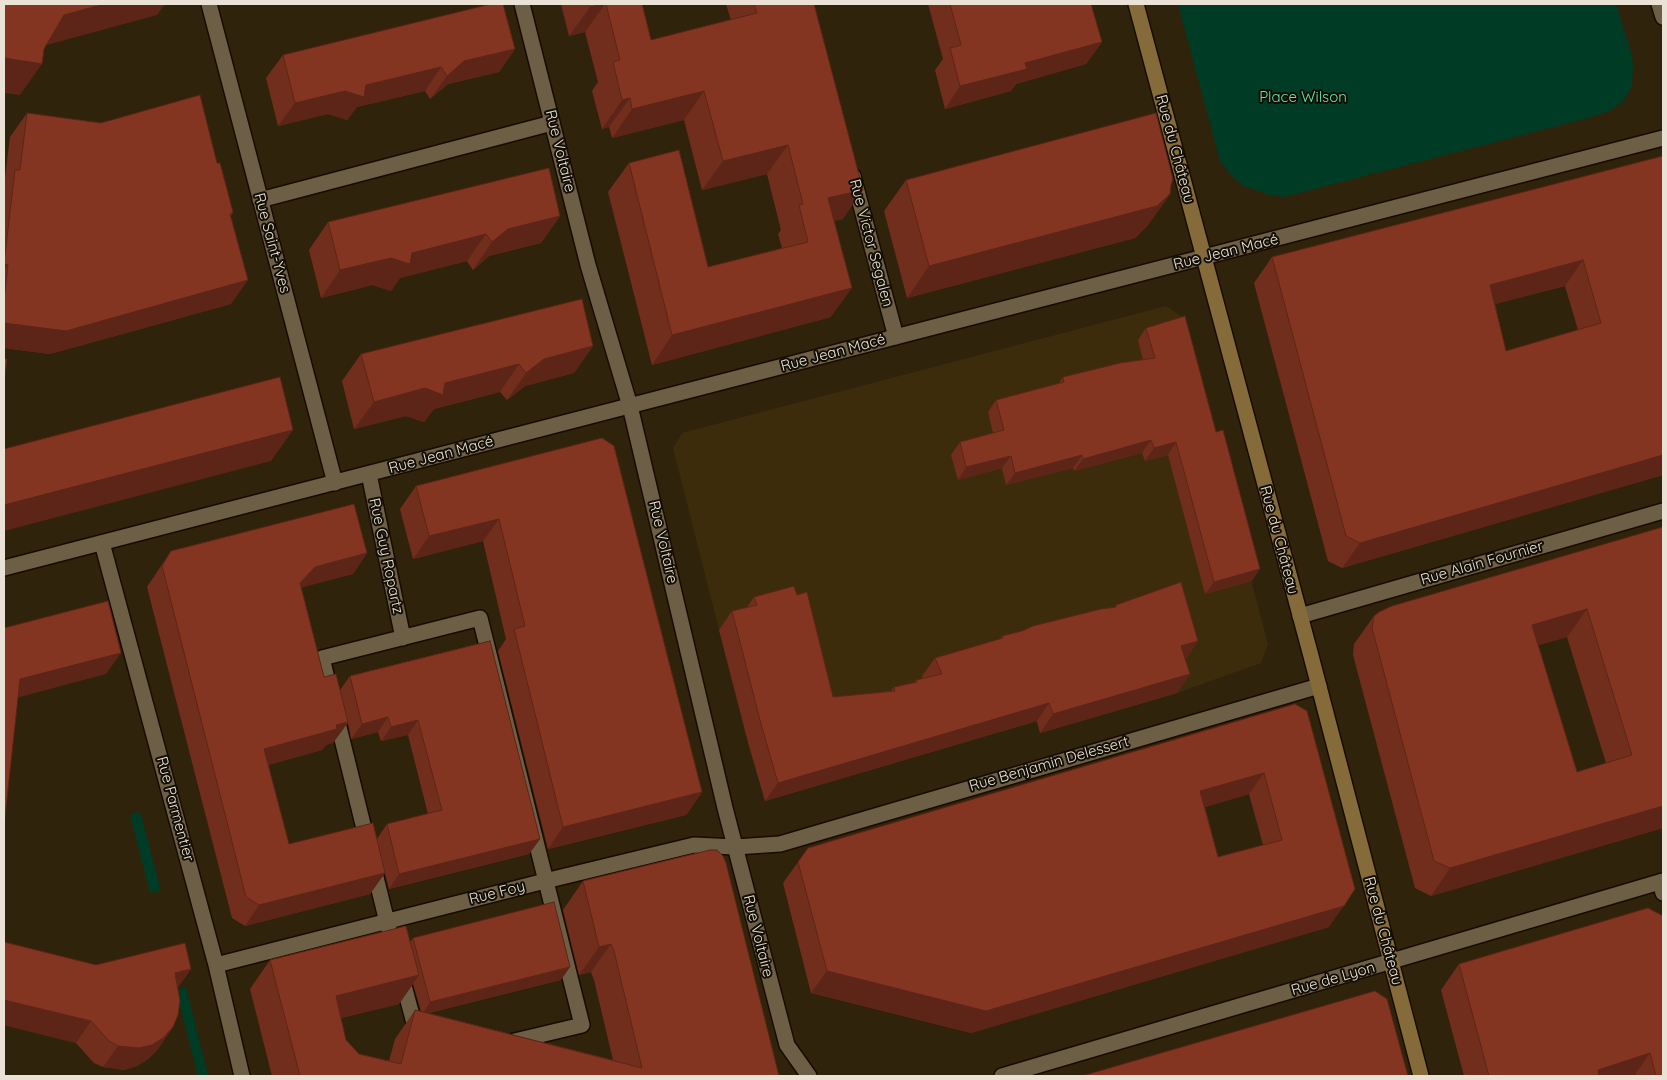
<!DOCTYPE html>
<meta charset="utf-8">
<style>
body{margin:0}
#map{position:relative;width:1667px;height:1080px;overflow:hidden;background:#30230c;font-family:Quicksand,sans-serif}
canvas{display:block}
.frame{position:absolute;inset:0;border:5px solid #eae2d4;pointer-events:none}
</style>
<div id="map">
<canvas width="1667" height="1080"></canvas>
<div class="frame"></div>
</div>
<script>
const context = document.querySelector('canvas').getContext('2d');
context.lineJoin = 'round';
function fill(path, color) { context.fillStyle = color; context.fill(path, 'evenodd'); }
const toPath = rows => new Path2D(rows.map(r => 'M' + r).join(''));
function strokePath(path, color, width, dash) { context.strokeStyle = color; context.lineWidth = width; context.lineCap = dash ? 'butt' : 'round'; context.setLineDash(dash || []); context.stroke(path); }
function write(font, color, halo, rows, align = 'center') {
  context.font = font + ' Quicksand,sans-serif'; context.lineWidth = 4; context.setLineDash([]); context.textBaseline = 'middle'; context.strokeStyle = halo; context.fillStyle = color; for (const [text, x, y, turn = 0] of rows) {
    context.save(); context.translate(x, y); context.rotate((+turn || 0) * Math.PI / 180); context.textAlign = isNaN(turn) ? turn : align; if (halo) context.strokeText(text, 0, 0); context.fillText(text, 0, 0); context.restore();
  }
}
fill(toPath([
 [1166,306,1181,316,1268,644,1261,663,1177,693,1040,733,1036,721,765,801,748,744,673,448,682,433]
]), '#3c2c0c');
fill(toPath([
 [1178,4,1616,4,1632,56,1633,68,1632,86,1624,100,1612,110,1596,116,1284,197,1270,195,1244,186,1232,176,1220,161],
 [140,812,161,890,150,893,130,815],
 [186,987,208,1076,198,1076,176,990]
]), '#003c25');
const minor = toPath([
 [209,4,335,483],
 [1659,4,1663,17],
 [853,176,896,337],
 [260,200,552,123],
 [369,474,403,638],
 [102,543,216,965,242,1076],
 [4,568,1663,138],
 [1300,616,1663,511],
 [480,618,582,1025,498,1045,414,1023,387,922,322,658,480,618],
 [1660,882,1663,893],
 [216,965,545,881,694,845,735,847,780,844,1319,686]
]);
const tertiary = toPath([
 [522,4,588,265,630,406,725,808,787,1045,809,1076],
 [1002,1076,1663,881]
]);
const secondary = toPath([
 [1136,4,1311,656,1421,1076]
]);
strokePath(minor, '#180c00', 18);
strokePath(tertiary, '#180c00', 18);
strokePath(secondary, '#180c00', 18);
strokePath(minor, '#6d5e46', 15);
strokePath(tertiary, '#6d5e46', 15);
strokePath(secondary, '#846b39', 15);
fill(toPath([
 [561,4,642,4,651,40,731,20,726,4,814,4,843,219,834,221,831,317,652,365,608,192,629,163,708,267,782,248,778,234,781,230,767,174,702,190,684,120,612,138,609,127,602,129,592,91,598,82,585,32,569,36],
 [928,4,1091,4,1102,42,1086,64,1016,84,1011,91,945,109,935,70,943,59],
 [515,49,499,72,448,84,430,99,425,91,357,107,347,120,328,114,278,126,266,78,283,55],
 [27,113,217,163,233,212,231,216,231,304,50,354,4,348,4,186,10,137],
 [1663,156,1663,475,1342,568,1328,561,1254,283,1272,257],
 [1565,286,1578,330,1506,351,1495,304],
 [906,180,1171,185,1170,194,1148,225,1135,238,907,298,884,211],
 [560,216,541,243,489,256,473,270,467,261,400,278,391,291,372,285,321,298,309,250,328,222],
 [1146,328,1252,581,1205,594,1168,455,1145,461,1142,453,1074,471,1073,468,1006,485,1002,468,958,480,951,455,960,442,993,433,988,412,996,400,1059,383,1063,377,1143,360,1138,340],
 [593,346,574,373,525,386,507,400,500,392,434,409,424,422,406,416,354,429,342,381,361,354],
 [602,438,702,792,686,815,548,849,498,651,506,639,483,541,413,559,400,509,416,486],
 [1663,527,1663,828,1431,896,1415,888,1353,655,1354,644,1374,616],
 [1567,637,1606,763,1577,772,1538,645],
 [171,551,367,553,353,574,301,587,324,677,340,690,350,676,490,641,540,839,529,854,389,889,385,873,370,894,245,926,232,918,147,587],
 [348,723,351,739,378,732,381,741,408,735,428,814,387,824,377,839,289,844,268,765,322,750,326,745,333,743],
 [797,595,833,697,891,691,894,687,914,683,916,680,923,679,922,676,935,658,1000,639,1002,636,1114,608,1116,605,1198,641,1185,660,1190,674,1177,693,1040,733,1037,721,765,801,748,742,719,630,732,611,747,607,754,597],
 [1295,704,1329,927,971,1033,811,993,783,883,808,848],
 [1249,794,1263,845,1218,857,1205,807],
 [583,881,779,1076,272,1076,250,989,270,960,410,942,413,938,561,980,428,1013,613,1060,594,980,591,972,579,975,563,910],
 [413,984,421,1011,415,1010,395,1039,389,1061,359,1054,346,1040,341,1018,399,1004],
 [1663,916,1663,1076,1464,1076,1441,990,1459,964],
 [4,942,96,965,191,969,178,987,173,1027,158,1049,148,1059,137,1066,124,1070,103,1067,94,1063,76,1043,4,1025]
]), '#722e1c');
fill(toPath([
 [105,4,165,4,157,15,43,46,64,15],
 [602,4,605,4,585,32,569,36,590,7],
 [1102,42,1086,64,1016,84,1011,91,945,109,960,86,1025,63],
 [515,49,499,72,448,84,430,99,447,76,464,61],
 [4,58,42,64,20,95,4,93],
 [441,67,425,91,357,107,347,120,328,114,278,126,295,103],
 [704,91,684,120,612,138,632,109],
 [630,98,609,127,602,129,622,100],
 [788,145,767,174,702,190,723,161],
 [863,190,843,219,807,227,828,198],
 [1170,194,1148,225,1135,238,907,298,929,266],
 [560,216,541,243,489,256,473,270,492,242,508,229],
 [486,234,467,261,400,278,391,291,372,285,321,298,340,270],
 [1583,260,1565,286,1472,310,1490,285],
 [4,264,8,265,4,271],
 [248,280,231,304,50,354,4,348,4,323],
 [852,288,831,317,652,365,672,335],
 [593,346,574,373,525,386,507,400,526,373,544,359],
 [519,364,500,392,434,409,424,422,406,416,354,429,374,402],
 [293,430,271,461,4,531,4,505],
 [1151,440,1142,453,1074,471,1083,459],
 [1176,442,1168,455,1145,461,1154,448],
 [1082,455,1073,468,1006,485,1015,473],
 [1663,455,1663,475,1342,568,1360,543],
 [1011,456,1002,468,958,480,966,467],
 [499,519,483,541,413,559,429,536],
 [367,553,353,574,300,588,300,583,315,567],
 [1260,569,1252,581,1205,594,1214,582],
 [1587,609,1567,637,1513,653,1532,625],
 [1198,641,1185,660,1181,646],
 [121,653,106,674,5,701,20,679],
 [1190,674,1177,693,1040,733,1053,714],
 [1049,703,1037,721,765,801,778,783],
 [388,717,378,732,351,739,362,724],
 [418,720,408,735,381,741,391,727],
 [348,722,333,743,326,745,322,750,250,770,264,749,336,725],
 [1264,773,1249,794,1185,813,1200,791],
 [702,792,686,815,548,849,563,827],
 [1663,806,1663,828,1431,896,1450,868],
 [540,839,529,854,389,889,399,874],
 [385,873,370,894,245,926,259,905],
 [1344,906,1329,927,971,1033,811,993,827,971],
 [611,944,591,972,579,975,599,947],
 [570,967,561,980,422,1015,430,1002],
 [191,969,176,990,175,973],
 [419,975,399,1004,316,1024,336,996],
 [4,1000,91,1021,76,1043,4,1025],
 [173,1027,158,1049,148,1059,137,1066,124,1070,103,1067,118,1046],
 [1650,1053,1634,1076,1593,1076,1598,1070]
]), '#5c2517');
const building = toPath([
 [4,4,105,4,64,15,44,49,42,64,4,58,4,4],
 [491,4,503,4,515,49,464,61,447,76,441,67,366,85,364,97,345,91,295,103,283,55,491,4],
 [589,4,602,4,590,7,589,4],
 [606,4,642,4,651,40,757,13,754,4,814,4,863,190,828,198,852,288,672,335,629,163,679,150,708,267,808,242,799,205,803,204,788,145,723,161,704,91,632,109,630,98,622,100,613,62,620,60,606,4],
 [950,4,1091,4,1102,42,1025,63,1027,69,960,86,950,48,961,45,950,4],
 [200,95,217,163,220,163,233,212,230,214,248,280,66,331,4,323,4,300,8,265,4,264,4,263,15,170,20,170,27,113,101,123,200,95],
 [1156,113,1173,179,1171,185,1170,194,1157,206,929,266,906,180,1156,113],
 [1663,156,1663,455,1360,543,1346,536,1272,257,1663,156],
 [1583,260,1601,323,1506,351,1490,285,1583,260],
 [549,168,560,216,508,229,492,242,486,234,412,253,410,264,391,258,340,270,328,222,549,168],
 [582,299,593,346,544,359,526,373,519,364,445,383,443,395,425,388,374,402,361,354,582,299],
 [1185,316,1216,432,1223,430,1260,569,1214,582,1176,442,1154,448,1151,440,1083,459,1082,455,1015,473,1011,456,966,467,960,442,1004,430,996,400,1064,382,1063,377,1120,363,1155,358,1146,328,1185,316],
 [4,359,7,359,4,381,4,359],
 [280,377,293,430,4,505,4,449,280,377],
 [602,438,614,446,702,792,563,827,514,629,525,626,499,519,429,536,416,486,602,438],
 [354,504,367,553,315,567,300,583,324,677,336,674,348,722,336,725,337,729,264,749,289,844,373,823,385,873,259,905,246,897,162,566,171,551,354,504],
 [1663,527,1663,806,1450,868,1434,861,1372,628,1374,616,1379,612,1392,606,1663,527],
 [1587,609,1632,755,1577,772,1532,625,1587,609],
 [1181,582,1198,641,1181,646,1190,674,1053,714,1049,703,778,783,761,724,732,611,757,605,754,597,794,586,797,595,807,592,833,697,895,691,894,687,917,682,916,680,942,674,935,658,1003,638,1002,636,1022,631,1033,626,1101,609,1116,607,1116,605,1181,582],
 [108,601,121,653,20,679,4,826,4,628,108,601],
 [490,641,540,839,399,874,387,824,442,810,418,720,391,727,388,717,362,724,350,676,490,641],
 [1295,704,1307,711,1355,889,1344,906,986,1011,827,971,798,862,808,848,1295,704],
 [1264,773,1282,840,1218,857,1200,791,1264,773],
 [710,850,717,850,723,856,726,863,779,1076,300,1076,270,960,406,926,419,975,336,996,346,1040,359,1054,401,1064,415,1010,642,1068,614,951,611,944,599,947,583,881,710,850],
 [554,902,570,967,430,1002,413,938,554,902],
 [1648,908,1663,916,1663,1076,1656,1076,1650,1053,1598,1070,1599,1076,1489,1076,1459,964,1648,908],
 [4,942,96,965,185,943,191,969,175,973,180,1001,178,1015,173,1027,163,1038,152,1045,139,1048,118,1046,109,1041,91,1021,4,1000,4,942],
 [1375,991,1387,999,1408,1076,1082,1076,1375,991]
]);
fill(building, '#843521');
strokePath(building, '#5c2517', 1);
write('15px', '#64e6aa', '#130e05', [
 ["Place Wilson",1303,97]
]);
write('15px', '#eae2d4', '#130e05', [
 ["Rue du Château",1175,149,75],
 ["Rue Voltaire",560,151,76],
 ["Rue Saint-Yves",272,243,75],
 ["Rue Victor Segalen",871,243,75],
 ["Rue Jean Macé",1226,252,-14],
 ["Rue Jean Macé",833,353,-15],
 ["Rue Jean Macé",441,455,-15],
 ["Rue du Château",1279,540,75],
 ["Rue Voltaire",663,542,77],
 ["Rue Guy Ropartz",386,556,78],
 ["Rue Alain Fournier",1482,563,-16],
 ["Rue Benjamin Delessert",1049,764,-16],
 ["Rue Parmentier",175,809,75],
 ["Rue Foy",497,893,-14],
 ["Rue du Château",1383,931,75],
 ["Rue Voltaire",758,936,76],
 ["Rue de Lyon",1333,979,-16]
]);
</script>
